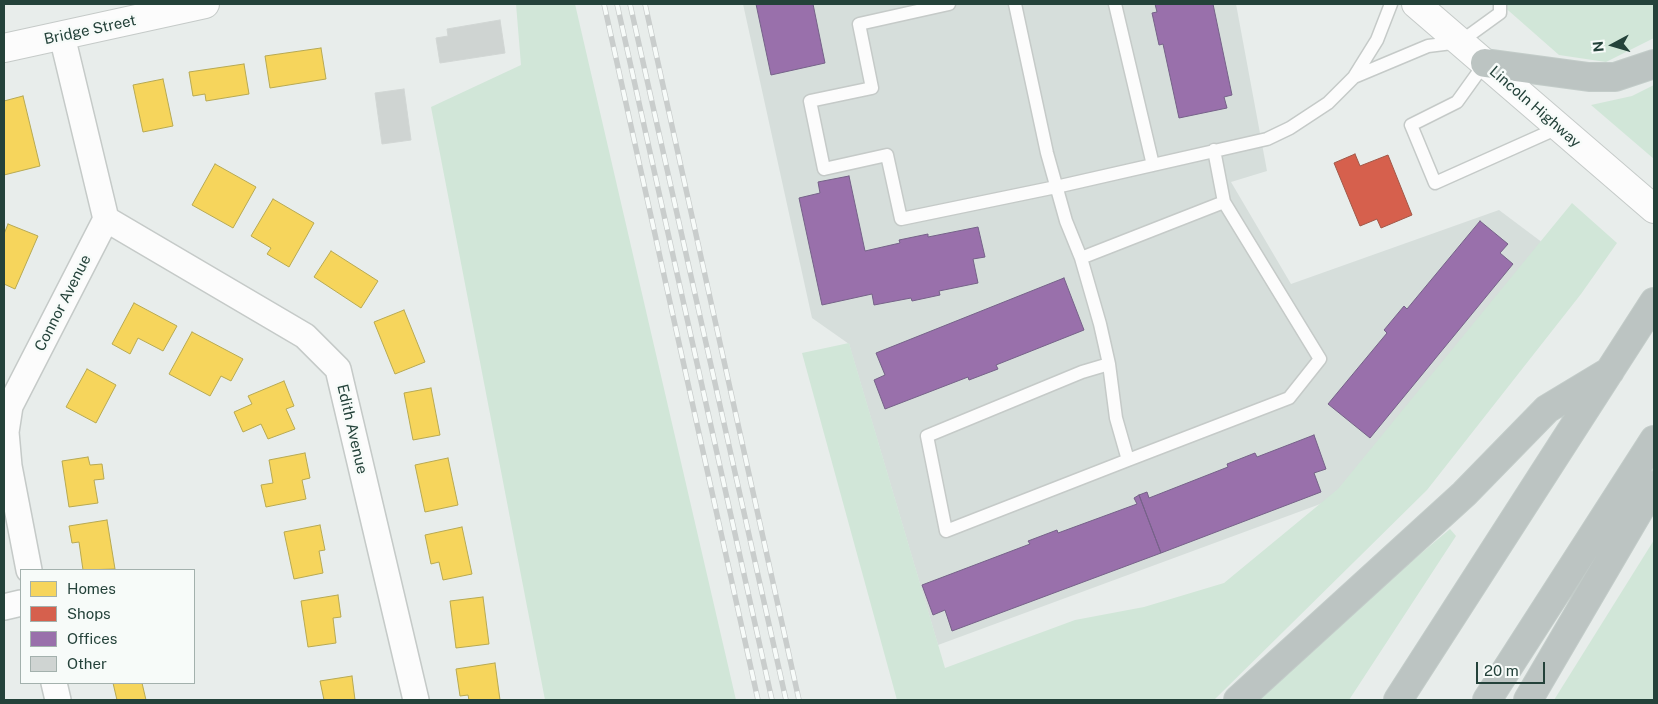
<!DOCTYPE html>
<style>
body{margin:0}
#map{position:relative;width:1658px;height:704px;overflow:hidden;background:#e8edeb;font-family:"Public Sans",sans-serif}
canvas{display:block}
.frame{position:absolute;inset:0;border:5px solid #24423a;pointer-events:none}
.legend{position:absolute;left:20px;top:569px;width:175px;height:115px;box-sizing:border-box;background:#f7fbf9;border:1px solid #a3b1ad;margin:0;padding:6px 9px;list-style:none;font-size:15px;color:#24423a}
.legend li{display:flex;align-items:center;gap:10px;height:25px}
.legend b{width:25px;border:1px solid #a3b1ad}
.north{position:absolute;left:1588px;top:20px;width:50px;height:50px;-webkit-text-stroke:4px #f7fbf9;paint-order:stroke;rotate:264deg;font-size:14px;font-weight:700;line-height:20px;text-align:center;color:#24423a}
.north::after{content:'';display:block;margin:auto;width:18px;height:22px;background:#24423a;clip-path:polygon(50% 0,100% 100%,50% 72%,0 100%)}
.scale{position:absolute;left:1476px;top:662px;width:69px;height:22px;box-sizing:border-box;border:2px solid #24423a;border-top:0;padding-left:6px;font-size:15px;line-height:18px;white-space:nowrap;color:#24423a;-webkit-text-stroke:4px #f7fbf9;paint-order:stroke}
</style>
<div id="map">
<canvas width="1658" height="704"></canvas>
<div class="frame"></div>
<ul class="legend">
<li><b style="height:14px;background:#f6d55c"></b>Homes</li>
<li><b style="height:14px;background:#d6604d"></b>Shops</li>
<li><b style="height:14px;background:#9970ab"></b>Offices</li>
<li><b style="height:14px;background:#cfd4d2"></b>Other</li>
</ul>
<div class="north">N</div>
<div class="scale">20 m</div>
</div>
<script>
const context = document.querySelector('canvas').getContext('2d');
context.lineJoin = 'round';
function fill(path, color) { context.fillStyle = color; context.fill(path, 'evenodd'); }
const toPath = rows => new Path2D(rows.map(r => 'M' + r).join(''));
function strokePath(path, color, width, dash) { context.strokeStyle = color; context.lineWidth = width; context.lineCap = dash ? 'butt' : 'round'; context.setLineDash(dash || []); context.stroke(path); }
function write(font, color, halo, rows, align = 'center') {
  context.font = font + ' "Public Sans",sans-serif'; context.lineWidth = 5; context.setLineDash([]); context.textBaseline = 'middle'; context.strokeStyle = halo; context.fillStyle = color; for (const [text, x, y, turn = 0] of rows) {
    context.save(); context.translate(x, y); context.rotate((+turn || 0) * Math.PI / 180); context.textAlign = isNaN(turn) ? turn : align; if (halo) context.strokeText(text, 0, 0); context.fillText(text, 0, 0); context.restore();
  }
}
fill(toPath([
 [743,4,1236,4,1267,171,1231,182,1291,284,1499,210,1543,243,1339,489,1323,503,938,645,849,344,812,318]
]), '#d6dedb');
fill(toPath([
 [516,4,575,4,736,700,545,700,431,107,521,65],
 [1501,4,1654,4,1654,38,1606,62,1559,55],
 [1654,85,1654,159,1591,105,1632,96],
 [1572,203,1617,243,1581,294,1427,490,1214,700,897,700,802,353,849,343,945,668,1075,620,1144,607,1224,583,1338,489],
 [1450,529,1456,536,1349,700,1257,700,1394,576],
 [1654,540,1654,700,1554,700]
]), '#d1e6d8');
const homes = toPath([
 [321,48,326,79,270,88,265,56,321,48],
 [244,64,249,94,206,101,205,94,193,96,189,72,244,64],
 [163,79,173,126,143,132,133,85,163,79],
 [23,96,40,166,4,175,4,101,23,96],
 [215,164,256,187,233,228,192,205,215,164],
 [273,199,314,223,289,267,267,254,271,248,251,236,273,199],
 [8,224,38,236,15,289,4,284,4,234,8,224],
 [331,251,378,281,361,308,314,277,331,251],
 [134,303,177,326,163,351,138,338,130,354,112,344,134,303],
 [404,310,425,362,395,374,374,322,404,310],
 [192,332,243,359,231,381,221,376,210,396,169,374,192,332],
 [87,369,116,385,96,423,66,407,87,369],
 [284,381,294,406,286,409,295,429,268,439,261,424,243,432,234,412,252,404,248,396,284,381],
 [431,388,440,435,413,440,404,393,431,388],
 [305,453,310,478,302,480,306,499,266,507,261,485,273,483,269,460,305,453],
 [88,457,90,465,102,464,104,479,94,480,98,503,69,507,62,461,88,457],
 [448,458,458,505,425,512,415,465,448,458],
 [107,520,115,569,83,570,79,542,72,543,69,526,107,520],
 [320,525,325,550,319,551,323,573,294,579,284,532,320,525],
 [462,527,472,574,443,580,439,562,431,564,425,535,462,527],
 [338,595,341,617,333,618,336,643,308,647,301,601,338,595],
 [483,597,489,644,456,648,450,601,483,597],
 [495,663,500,700,469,700,468,695,460,696,456,669,495,663],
 [352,676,355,700,324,700,320,681,352,676],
 [113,683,142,683,146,700,117,700,113,683]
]);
fill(homes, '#f6d55c');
strokePath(homes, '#b7a952', 1);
const shops = toPath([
 [1355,154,1360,166,1388,155,1412,215,1381,228,1377,219,1360,226,1334,163,1355,154]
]);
fill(shops, '#d6604d');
strokePath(shops, '#a15747', 1);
const offices = toPath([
 [756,4,813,4,825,63,771,75,756,4],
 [1155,4,1213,4,1232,95,1224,97,1227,108,1179,118,1163,44,1159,45,1152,13,1157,12,1155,4],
 [849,176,865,251,900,243,899,240,928,234,928,237,978,227,985,257,973,259,978,283,939,291,940,295,912,301,911,298,874,305,872,294,822,305,799,198,820,193,818,182,849,176],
 [1480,221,1508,244,1500,253,1513,264,1370,438,1328,404,1387,333,1384,330,1404,306,1407,309,1480,221],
 [1064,278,1084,330,996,365,998,369,969,380,968,377,885,409,874,380,885,375,876,353,1064,278],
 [1314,435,1326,469,1314,473,1321,492,1161,553,1139,495,1147,492,1149,498,1228,467,1227,464,1255,453,1257,457,1314,435],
 [1139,495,1161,553,952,631,945,610,933,615,922,585,1030,544,1028,541,1057,530,1058,533,1137,504,1134,498,1139,495]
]);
fill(offices, '#9970ab');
strokePath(offices, '#766289', 1);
const building = toPath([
 [500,20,505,53,440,63,436,38,448,36,447,29,500,20],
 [404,89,411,140,382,144,375,93,404,89]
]);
fill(building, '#cfd4d2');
strokePath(building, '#d1d6d4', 1);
const service = toPath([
 [949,4,859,24,872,88,810,101,824,169,887,155,901,219,1056,187,1267,139,1290,128,1328,103,1354,77,1377,40,1391,4],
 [1015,4,1047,153,1066,221,1081,258,1100,324,1109,364,1116,418,1128,460,1289,398,1320,359,1224,202,1214,150],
 [1115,4,1153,165],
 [1485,63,1457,102,1411,125,1435,183,1558,128],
 [1354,77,1428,46,1460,42,1500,13,1500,4],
 [1081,258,1224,202],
 [1109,364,1082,372,927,436,946,531,1128,460]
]);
const minor = toPath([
 [106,219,305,336,338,369,416,700],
 [29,570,9,466,6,432,10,406,106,219,62,36],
 [4,607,21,603],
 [54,683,58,700]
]);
const tertiary = toPath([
 [1416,4,1654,209],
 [4,48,205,4]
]);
const motorway = toPath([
 [1485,63,1589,77,1615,77,1654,64],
 [1238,700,1464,494,1547,409,1610,371],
 [1398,700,1654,302],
 [1487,700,1654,440],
 [1528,700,1654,485]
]);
strokePath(service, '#c5cac8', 15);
strokePath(minor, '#c5cac8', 28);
strokePath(tertiary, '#c5cac8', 30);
strokePath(motorway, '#c3ccc9', 30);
strokePath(service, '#fcfcfc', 12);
strokePath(minor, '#fcfcfc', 25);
strokePath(tertiary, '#fcfcfc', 28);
strokePath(motorway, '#bcc4c2', 28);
const rail = toPath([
 [604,4,758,700],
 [617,4,772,700],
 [630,4,786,700],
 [645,4,799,700]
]);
strokePath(rail, '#c9cdcc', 5.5);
strokePath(rail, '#f7fbf9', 4, [11]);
write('15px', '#24423a', '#f7fbf9', [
 ["Bridge Street",90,30,-12],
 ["Lincoln Highway",1535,107,41],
 ["Connor Avenue",63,303,-63],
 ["Edith Avenue",352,429,77]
]);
</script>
